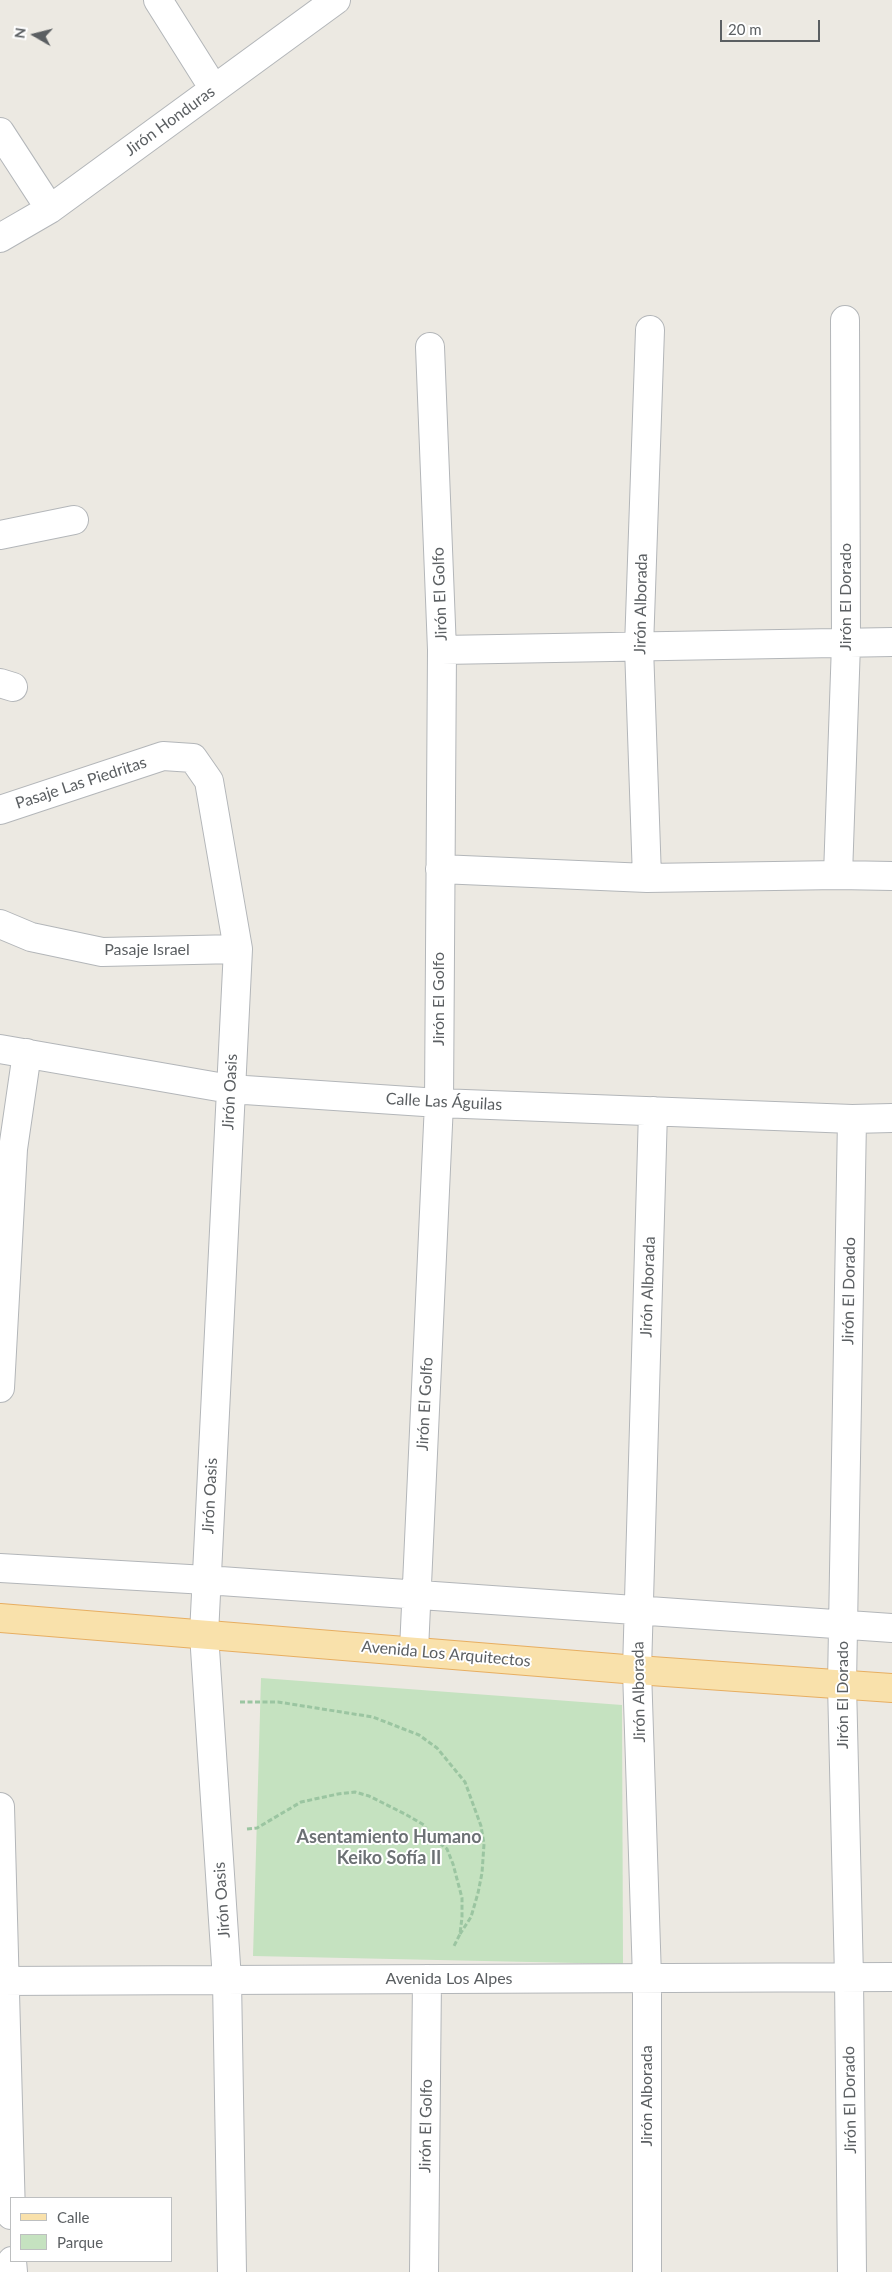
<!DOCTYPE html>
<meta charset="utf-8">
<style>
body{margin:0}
#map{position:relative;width:892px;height:2272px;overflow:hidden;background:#ece9e2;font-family:Lato,sans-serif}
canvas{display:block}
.legend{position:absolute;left:10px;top:2197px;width:162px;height:65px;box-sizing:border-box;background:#fff;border:1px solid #bdbfc0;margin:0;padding:6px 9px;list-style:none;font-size:15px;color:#5b5f62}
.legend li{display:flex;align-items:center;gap:10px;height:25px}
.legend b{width:25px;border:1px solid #bdbfc0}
.north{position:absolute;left:10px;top:10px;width:50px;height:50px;-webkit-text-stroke:4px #fff;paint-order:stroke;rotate:278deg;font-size:14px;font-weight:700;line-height:20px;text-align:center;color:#5b5f62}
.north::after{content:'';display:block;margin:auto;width:18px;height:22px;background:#5b5f62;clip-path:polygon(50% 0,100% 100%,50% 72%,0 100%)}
.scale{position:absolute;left:720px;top:20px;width:100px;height:22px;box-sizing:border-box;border:2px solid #5b5f62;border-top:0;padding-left:6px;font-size:15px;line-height:18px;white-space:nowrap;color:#5b5f62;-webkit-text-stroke:4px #fff;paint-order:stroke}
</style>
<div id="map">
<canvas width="892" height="2272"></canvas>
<ul class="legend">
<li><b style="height:6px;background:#f9e1ab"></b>Calle</li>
<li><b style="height:14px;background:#c5e2c0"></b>Parque</li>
</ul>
<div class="north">N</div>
<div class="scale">20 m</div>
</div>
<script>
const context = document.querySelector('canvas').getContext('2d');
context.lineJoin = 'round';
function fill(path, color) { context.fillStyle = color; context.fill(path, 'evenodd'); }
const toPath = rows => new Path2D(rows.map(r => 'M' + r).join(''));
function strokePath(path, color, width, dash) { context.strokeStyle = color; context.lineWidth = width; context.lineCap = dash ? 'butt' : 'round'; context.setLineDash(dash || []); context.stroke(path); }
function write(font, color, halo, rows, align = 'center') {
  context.font = font + ' Lato,sans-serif'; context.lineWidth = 4; context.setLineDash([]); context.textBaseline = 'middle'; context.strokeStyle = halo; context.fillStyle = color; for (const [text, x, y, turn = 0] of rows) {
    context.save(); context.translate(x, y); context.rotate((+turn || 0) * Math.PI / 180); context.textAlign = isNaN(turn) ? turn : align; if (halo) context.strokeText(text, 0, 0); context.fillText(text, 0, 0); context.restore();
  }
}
fill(toPath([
 [261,1678,622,1705,623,1964,253,1956]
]), '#c5e2c0');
const minor = toPath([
 [158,0,214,89],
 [0,132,50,209],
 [0,238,50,209,336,0],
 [0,535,74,520],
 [442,650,892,642],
 [0,683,13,687],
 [0,810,163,756,193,758,209,781,238,949,204,1634,227,1980,232,2272],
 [440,869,647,878,838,875,892,876],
 [838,875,846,644,845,320],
 [647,878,639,647,650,330],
 [0,924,31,937,102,952,238,949],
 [0,1049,230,1089,439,1103,852,1119,892,1118],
 [852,1119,842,1684,849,1977,852,2272],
 [0,1388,13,1149,27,1053],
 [0,1568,206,1580,892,1628],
 [414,1650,439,1103,442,650,430,347],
 [0,1807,11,2215],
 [0,1981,892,1977],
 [12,2261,13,2272],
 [424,2272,427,1979],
 [647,2272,647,1978,637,1670,653,1111]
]);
const major = toPath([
 [0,1618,637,1670,892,1688]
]);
strokePath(minor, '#b3b6b9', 30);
strokePath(major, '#e7ae61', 30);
strokePath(toPath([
 [240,1702,278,1702,373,1717,419,1735,437,1748,465,1782,481,1826,484,1844,482,1873,478,1893,471,1917,460,1934],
 [247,1829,257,1828,301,1802,338,1794,355,1792,369,1796,405,1814,424,1825,430,1836,447,1849,453,1864,462,1898,462,1917,460,1934,453,1948]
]), '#9bc5a1', 3, [5, 2.5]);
strokePath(minor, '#fff', 28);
strokePath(major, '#f9e1ab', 28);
write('16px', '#5b5f62', '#fff', [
 ["Jirón Honduras",170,121,-36],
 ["Jirón El Golfo",440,594,-92],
 ["Jirón El Dorado",846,597,-90],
 ["Jirón Alborada",641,604,-89],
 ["Pasaje Las Piedritas",81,783,-18],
 ["Pasaje Israel",147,950],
 ["Jirón El Golfo",439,999,-90],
 ["Jirón Oasis",230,1092,-87],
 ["Calle Las Águilas",444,1102,3],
 ["Jirón Alborada",648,1287,-88],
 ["Jirón El Dorado",849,1291,-89],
 ["Jirón El Golfo",425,1404,-87],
 ["Jirón Oasis",210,1496,-87],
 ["Avenida Los Arquitectos",446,1654,5],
 ["Jirón Alborada",639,1692,-91],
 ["Jirón El Dorado",843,1695,-90],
 ["Jirón Oasis",222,1900,-94],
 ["Avenida Los Alpes",449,1979],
 ["Jirón Alborada",647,2096,-90],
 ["Jirón El Dorado",850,2100,-91],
 ["Jirón El Golfo",426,2126,-89]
]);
write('bold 18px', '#6c7174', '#fff', [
 ["Asentamiento Humano",389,1837],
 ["Keiko Sofía II",389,1858]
]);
</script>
